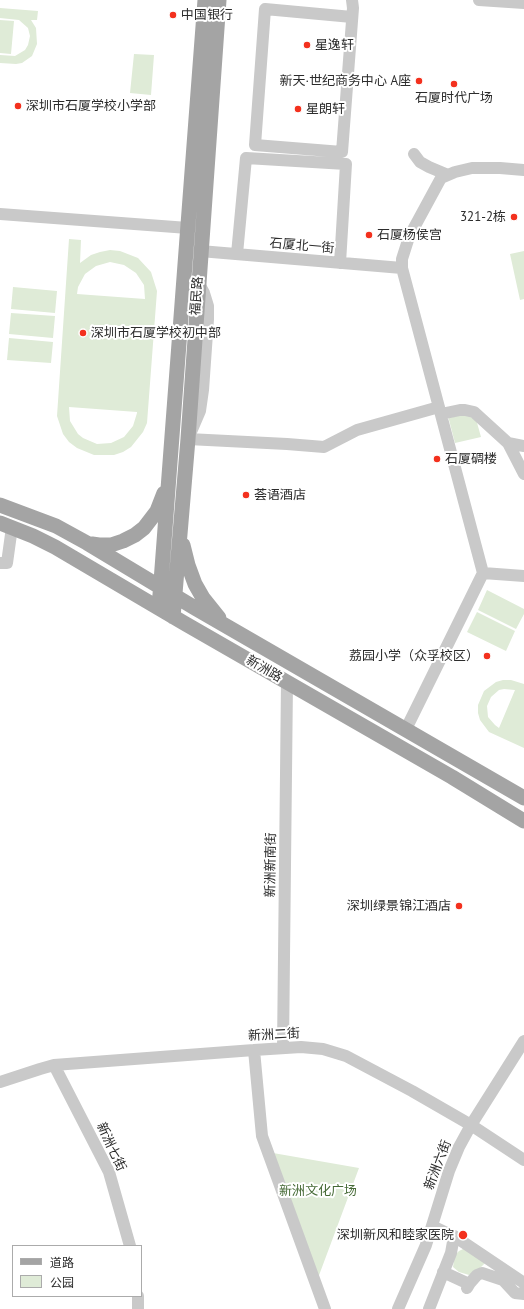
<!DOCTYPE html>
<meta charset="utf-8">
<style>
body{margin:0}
#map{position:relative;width:524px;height:1309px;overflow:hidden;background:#fff;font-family:"PT Sans","Noto Sans SC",sans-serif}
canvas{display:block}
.legend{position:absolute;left:12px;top:1245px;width:130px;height:52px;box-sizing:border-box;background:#fff;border:1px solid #ababab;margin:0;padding:5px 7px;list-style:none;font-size:12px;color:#2c2c2c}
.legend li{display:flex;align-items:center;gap:8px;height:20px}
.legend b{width:20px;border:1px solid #ababab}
</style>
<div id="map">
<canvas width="524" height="1309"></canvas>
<ul class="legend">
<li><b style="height:5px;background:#a4a4a4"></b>道路</li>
<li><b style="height:11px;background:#dfebd7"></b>公园</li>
</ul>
</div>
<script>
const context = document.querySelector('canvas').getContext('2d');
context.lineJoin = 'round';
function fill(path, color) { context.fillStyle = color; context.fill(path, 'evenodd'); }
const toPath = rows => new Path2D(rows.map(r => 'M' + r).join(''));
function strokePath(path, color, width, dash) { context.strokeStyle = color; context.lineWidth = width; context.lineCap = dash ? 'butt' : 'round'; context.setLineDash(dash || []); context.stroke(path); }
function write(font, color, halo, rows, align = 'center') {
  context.font = font + ' "PT Sans","Noto Sans SC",sans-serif'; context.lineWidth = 4; context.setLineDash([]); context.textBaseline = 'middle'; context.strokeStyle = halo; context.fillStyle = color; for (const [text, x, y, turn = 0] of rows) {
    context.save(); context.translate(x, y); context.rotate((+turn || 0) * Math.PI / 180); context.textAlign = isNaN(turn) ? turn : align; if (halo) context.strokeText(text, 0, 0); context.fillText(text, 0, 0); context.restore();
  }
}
fill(toPath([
 [0,8,38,11,37,20,31,20,36,28,37,44,32,56,22,63,16,64,0,63,0,55,15,56,25,50,28,45,30,36,28,28,19,20,0,18],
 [0,20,14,21,11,54,0,53],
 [134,54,154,55,151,95,130,93],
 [69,239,81,240,80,263,91,255,100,252,110,250,120,251,138,258,151,272,157,291,147,423,143,432,131,447,123,452,114,455,94,455,77,448,69,442,63,434,57,416],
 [110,262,124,265,136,273,144,285,145,299,77,294,78,287,85,274,96,266],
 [69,407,137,412,137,413,133,426,124,437,111,443,97,444,83,438,78,434,70,421],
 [524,251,524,299,520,300,510,254],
 [13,287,57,291,55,313,11,309],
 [11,313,55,316,53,338,9,334],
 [9,338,53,342,51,363,7,360],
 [460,413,476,419,481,437,455,443,448,416],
 [487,590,524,609,524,614,516,629,478,610],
 [477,612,515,631,506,651,467,632],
 [503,680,511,680,524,684,524,748,489,732,480,720,478,713,478,705,484,691,496,682],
 [504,689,515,690,499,728,495,725,488,717,487,706,491,697,499,690],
 [273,1153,359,1168,318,1278],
 [465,1248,485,1263,478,1270,469,1275,459,1272,453,1267,455,1255,459,1251]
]), '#dfebd7');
strokePath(toPath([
 [479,0,524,3],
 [352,17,265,9,255,145,342,152,353,8,352,0],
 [414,154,420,162,429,167,448,175],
 [0,214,188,228],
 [200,251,402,268],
 [237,254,246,158,346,164,340,263],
 [199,284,204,293,208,306,208,319,203,390,200,411,188,439,287,444,324,447,357,430,439,407],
 [441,414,460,410,465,410,474,412,508,443,524,474],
 [508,443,524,446],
 [0,563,7,563,12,527],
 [483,573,524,576],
 [406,729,483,573,402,268,402,259,409,237,441,178,455,172,472,168,500,168,524,170],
 [283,1048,287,682],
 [254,1050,262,1136,325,1309],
 [54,1065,109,1172,130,1246],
 [0,1082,40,1069,54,1065,254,1050,301,1047,323,1049,346,1056,412,1091,471,1125,524,1160],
 [432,1226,457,1238,524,1283],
 [443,1272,469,1284],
 [467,1288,470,1283,477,1275,482,1273,503,1280,515,1293,524,1294],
 [138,1296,138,1309],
 [398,1309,426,1245,449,1171,459,1147,471,1125,524,1041],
 [429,1309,451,1253,454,1236]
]), '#c9c9c9', 12);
strokePath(toPath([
 [0,505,56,526,87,543,195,608,524,798],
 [0,523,33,536,55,547,184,623,452,777,524,821],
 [92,544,99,545,111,545,123,541,135,535,144,528,157,511,164,493],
 [183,545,188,565,195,584,203,598,219,618],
 [159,608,205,0],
 [173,617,188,439,219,0]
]), '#a4a4a4', 15);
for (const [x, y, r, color] of [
 [173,15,4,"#f3301d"],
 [307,45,4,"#f3301d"],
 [419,81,4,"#f3301d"],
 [454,84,4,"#f3301d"],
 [18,106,4,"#f3301d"],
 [298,109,4,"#f3301d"],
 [514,217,4,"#f3301d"],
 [369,235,4,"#f3301d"],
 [83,333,4,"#f3301d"],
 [437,459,4,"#f3301d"],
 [246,495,4,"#f3301d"],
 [487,656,4,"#f3301d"],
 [459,906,4,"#f3301d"],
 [463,1235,5,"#f3301d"]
]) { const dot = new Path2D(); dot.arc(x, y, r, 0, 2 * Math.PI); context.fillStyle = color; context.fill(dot); strokePath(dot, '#fff', 1.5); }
write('13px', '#2c2c2c', '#fff', [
 ["中国银行",181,15],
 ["星逸轩",315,45],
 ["新天·世纪商务中心 A座",411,81,"right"],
 ["石厦时代广场",454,98,"center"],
 ["深圳市石厦学校小学部",26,106],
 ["星朗轩",306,109],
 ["321-2栋",506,217,"right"],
 ["石厦杨侯宫",377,235],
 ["深圳市石厦学校初中部",91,333],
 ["石厦碉楼",445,459],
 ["荟语酒店",254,495],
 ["荔园小学（众孚校区）",479,656,"right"],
 ["深圳绿景锦江酒店",451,906,"right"],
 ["深圳新风和睦家医院",454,1235,"right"]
], 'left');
write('13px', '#2c2c2c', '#fff', [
 ["石厦北一街",302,246,5],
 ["福民路",197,296,-86],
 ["新洲路",264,669,30],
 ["新洲新南街",271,865,-89],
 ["新洲二街",274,1035,-3],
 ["新洲七街",111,1147,65],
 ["新洲六街",438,1165,-69]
]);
write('13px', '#466a36', '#fff', [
 ["新洲文化广场",318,1191]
]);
</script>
